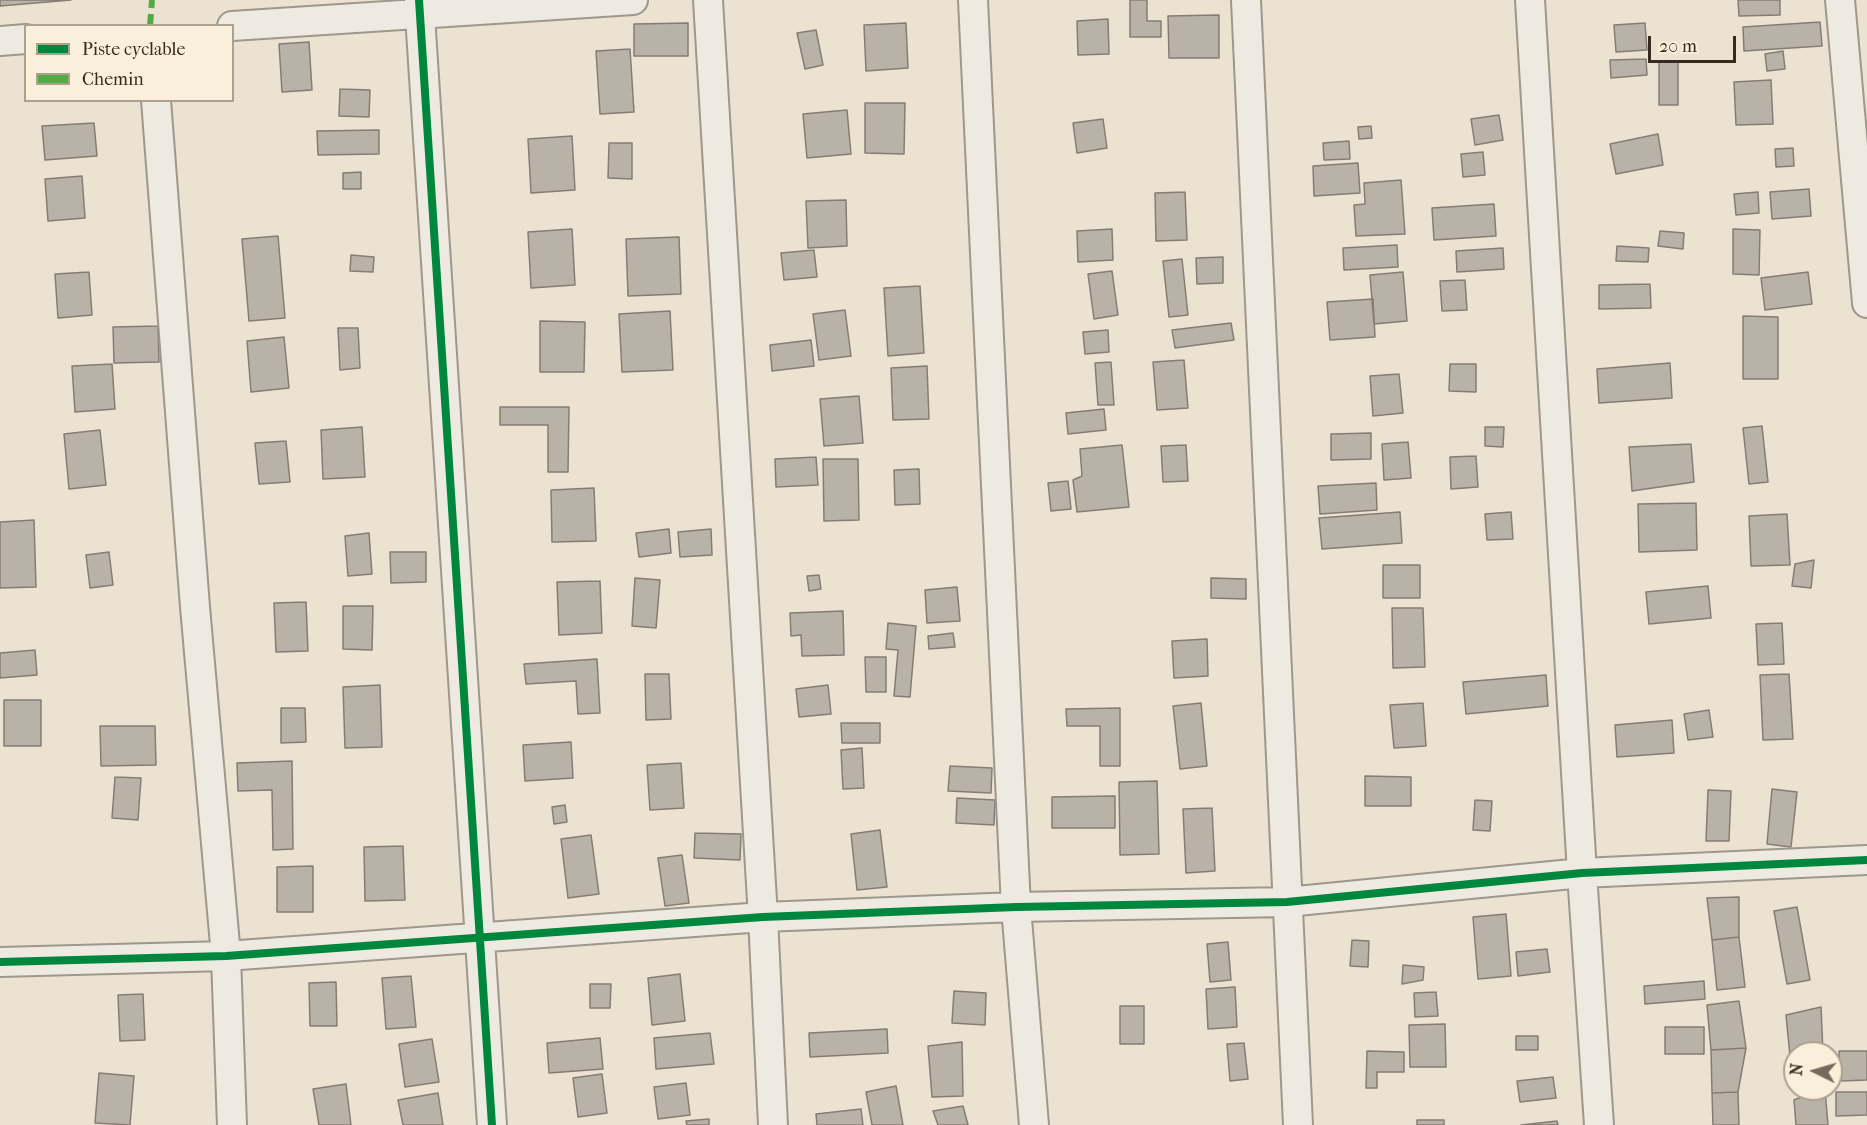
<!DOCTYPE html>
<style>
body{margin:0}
#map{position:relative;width:1867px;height:1125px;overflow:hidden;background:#ece2d1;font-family:"IM FELL French Canon",serif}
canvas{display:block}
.legend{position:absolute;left:24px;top:24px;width:210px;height:78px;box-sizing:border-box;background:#faefda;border:2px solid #aca08f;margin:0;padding:8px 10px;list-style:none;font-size:18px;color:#382a1f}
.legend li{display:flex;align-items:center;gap:12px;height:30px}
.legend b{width:30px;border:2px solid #aca08f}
.north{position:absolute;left:1783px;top:1041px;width:60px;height:60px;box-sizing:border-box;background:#faefda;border:2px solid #aca08f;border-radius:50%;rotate:275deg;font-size:16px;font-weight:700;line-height:24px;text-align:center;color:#382a1f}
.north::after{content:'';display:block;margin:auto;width:21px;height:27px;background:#776a5d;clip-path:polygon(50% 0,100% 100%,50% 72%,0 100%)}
.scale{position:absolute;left:1648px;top:36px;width:88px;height:27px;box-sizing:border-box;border:3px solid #382a1f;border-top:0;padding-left:8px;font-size:18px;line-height:21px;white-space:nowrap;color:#382a1f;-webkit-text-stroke:4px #faefda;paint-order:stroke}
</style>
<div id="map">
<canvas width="1867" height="1125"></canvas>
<ul class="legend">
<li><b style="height:8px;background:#00873e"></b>Piste cyclable</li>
<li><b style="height:8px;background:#55ab43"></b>Chemin</li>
</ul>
<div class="north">N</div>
<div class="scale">20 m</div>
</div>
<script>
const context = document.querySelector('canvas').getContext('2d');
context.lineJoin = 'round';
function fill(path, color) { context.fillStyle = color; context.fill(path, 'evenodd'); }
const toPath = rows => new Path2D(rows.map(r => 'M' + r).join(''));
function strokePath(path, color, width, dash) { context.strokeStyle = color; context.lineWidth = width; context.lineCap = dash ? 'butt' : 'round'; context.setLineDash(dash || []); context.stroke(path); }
const building = toPath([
 [0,0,71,0,0,6,0,0],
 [1130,0,1147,0,1147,21,1161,21,1161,37,1130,37,1130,0],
 [1738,0,1780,0,1780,15,1739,16,1738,0],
 [1219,15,1219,58,1169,58,1168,16,1219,15],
 [1108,19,1109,54,1078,55,1077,21,1108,19],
 [1820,22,1822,46,1744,51,1743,27,1820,22],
 [688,23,688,56,634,56,634,24,688,23],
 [906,23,908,68,866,71,864,25,906,23],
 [1645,23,1647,50,1616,52,1614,25,1645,23],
 [816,30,823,65,805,69,797,33,816,30],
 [309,42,312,90,282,92,279,44,309,42],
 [630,49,634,112,600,114,596,51,630,49],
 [1783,51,1785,69,1767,71,1765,54,1783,51],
 [1646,59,1647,75,1611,78,1610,60,1646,59],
 [1659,62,1678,62,1678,105,1659,105,1659,62],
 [1771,80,1773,124,1736,125,1734,82,1771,80],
 [340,89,370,90,369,117,339,116,340,89],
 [865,103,905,103,904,154,865,153,865,103],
 [847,110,851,154,807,158,803,114,847,110],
 [1499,115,1503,140,1475,145,1471,119,1499,115],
 [1103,119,1107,148,1077,153,1073,123,1103,119],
 [94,123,97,156,45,160,42,126,94,123],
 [1371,126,1372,138,1359,139,1358,127,1371,126],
 [379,130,379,154,318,155,317,131,379,130],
 [1658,134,1663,165,1616,174,1610,144,1658,134],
 [572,136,575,190,531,193,528,139,572,136],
 [1349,141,1350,159,1324,160,1323,143,1349,141],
 [609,143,632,143,632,179,608,178,609,143],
 [1793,148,1794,166,1776,167,1775,149,1793,148],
 [1483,152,1485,175,1463,177,1461,154,1483,152],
 [1358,163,1360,193,1314,196,1313,166,1358,163],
 [361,172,361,189,343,189,343,173,361,172],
 [82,176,85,218,48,221,45,179,82,176],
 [1401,180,1405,234,1356,236,1354,205,1365,204,1364,183,1401,180],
 [1809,189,1811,216,1772,219,1770,192,1809,189],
 [1185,192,1187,240,1156,241,1155,193,1185,192],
 [1758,192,1759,213,1736,215,1734,194,1758,192],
 [846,200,847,246,808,248,806,201,846,200],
 [1494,204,1496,236,1434,240,1432,208,1494,204],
 [572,229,575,285,531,288,528,232,572,229],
 [1112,229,1113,260,1078,262,1077,231,1112,229],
 [1733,229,1760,230,1759,275,1733,274,1733,229],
 [1660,231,1684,233,1683,249,1658,246,1660,231],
 [278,236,285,318,249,321,242,239,278,236],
 [679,237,681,294,628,296,626,239,679,237],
 [1397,245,1398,267,1344,270,1343,248,1397,245],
 [1617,246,1649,248,1648,262,1616,261,1617,246],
 [1503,248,1504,269,1457,272,1456,251,1503,248],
 [814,250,817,277,784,280,781,253,814,250],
 [351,255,374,257,373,272,350,271,351,255],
 [1223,257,1223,283,1197,284,1196,258,1223,257],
 [1182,259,1188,315,1169,317,1163,261,1182,259],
 [1112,271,1118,315,1094,319,1088,274,1112,271],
 [89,272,92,315,58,318,55,274,89,272],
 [1403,272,1407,321,1374,324,1370,275,1403,272],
 [1808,272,1812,304,1765,310,1761,278,1808,272],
 [1465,280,1467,310,1442,311,1440,281,1465,280],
 [1650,284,1651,308,1599,309,1599,285,1650,284],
 [920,286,924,353,888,356,884,288,920,286],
 [1373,299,1375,337,1330,340,1327,302,1373,299],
 [845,310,851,356,819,360,813,314,845,310],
 [670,311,673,370,622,372,619,314,670,311],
 [1743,316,1778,317,1778,379,1743,379,1743,316],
 [540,321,585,322,584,372,540,372,540,321],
 [1231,323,1234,340,1175,348,1172,330,1231,323],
 [158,326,159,362,114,363,113,327,158,326],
 [338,328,358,328,360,368,340,370,338,328],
 [1108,330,1109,352,1085,354,1083,332,1108,330],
 [284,337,289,388,251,392,247,341,284,337],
 [811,340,814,366,772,371,770,345,811,340],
 [1184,360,1188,408,1157,410,1153,362,1184,360],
 [1111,362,1114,405,1098,405,1095,363,1111,362],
 [1670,363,1672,398,1599,403,1597,369,1670,363],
 [112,364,115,409,75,412,72,366,112,364],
 [1450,364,1476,364,1476,392,1449,391,1450,364],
 [927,366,929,419,893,420,891,368,927,366],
 [1399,374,1403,413,1373,416,1370,376,1399,374],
 [859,396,863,443,824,446,820,399,859,396],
 [500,407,569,407,568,472,548,472,548,425,500,425,500,407],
 [1104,409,1106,430,1068,434,1066,413,1104,409],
 [1762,426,1768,482,1749,484,1743,428,1762,426],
 [362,427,365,477,323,479,321,430,362,427],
 [1485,427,1504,427,1503,447,1485,446,1485,427],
 [100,430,106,485,69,489,64,434,100,430],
 [1371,433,1371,459,1331,460,1331,434,1371,433],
 [286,441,290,482,259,484,255,443,286,441],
 [1408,442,1411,478,1384,480,1382,444,1408,442],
 [1691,444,1694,482,1632,491,1629,447,1691,444],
 [1122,445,1129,507,1077,512,1073,480,1082,476,1080,449,1122,445],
 [1186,445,1188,481,1163,482,1161,446,1186,445],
 [1476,456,1478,487,1451,489,1450,457,1476,456],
 [816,457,818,485,776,487,775,459,816,457],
 [823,459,858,459,859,520,824,521,823,459],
 [919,469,920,504,895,505,894,470,919,469],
 [1068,481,1071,509,1051,511,1048,483,1068,481],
 [1376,483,1377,510,1320,514,1318,486,1376,483],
 [594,488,596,541,552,542,551,490,594,488],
 [1696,503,1697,550,1639,552,1638,504,1696,503],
 [1400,512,1402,543,1322,549,1319,518,1400,512],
 [1511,512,1513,539,1487,540,1485,514,1511,512],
 [1787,514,1790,565,1751,566,1749,516,1787,514],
 [34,520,36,587,0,588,0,522,34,520],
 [669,529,671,553,639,557,636,533,669,529],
 [711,529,712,555,680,557,678,532,711,529],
 [369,533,372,574,348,576,345,536,369,533],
 [109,552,113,585,90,588,86,555,109,552],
 [390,552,426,552,426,582,391,583,390,552],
 [1814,560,1811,588,1792,586,1795,564,1814,560],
 [1383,565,1420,565,1420,598,1383,598,1383,565],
 [819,575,821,589,809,591,807,576,819,575],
 [635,578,660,580,656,628,632,626,635,578],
 [1211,578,1246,579,1246,599,1211,598,1211,578],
 [600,581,602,633,559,635,557,582,600,581],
 [1708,586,1711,618,1649,624,1646,592,1708,586],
 [957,587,960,621,927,623,925,590,957,587],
 [306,602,308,651,276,652,274,603,306,602],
 [343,606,373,606,372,650,343,649,343,606],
 [1392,608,1423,608,1425,667,1393,668,1392,608],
 [843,611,844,655,802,656,801,635,791,636,790,613,843,611],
 [888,623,916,626,910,697,894,696,898,650,886,649,888,623],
 [1782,623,1784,664,1758,665,1756,624,1782,623],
 [953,633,955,647,929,649,928,636,953,633],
 [1207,639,1208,676,1174,678,1172,641,1207,639],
 [35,650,37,675,0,678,0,653,35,650],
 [865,657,886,657,886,692,866,692,865,657],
 [597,659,600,713,578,714,576,681,526,684,524,664,597,659],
 [645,674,669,674,671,719,646,720,645,674],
 [1789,674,1793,739,1763,740,1760,675,1789,674],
 [1546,675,1548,706,1466,714,1463,682,1546,675],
 [380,685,382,747,345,748,343,687,380,685],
 [828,685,831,714,799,717,796,689,828,685],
 [4,700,41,700,41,746,4,746,4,700],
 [1201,703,1207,766,1180,769,1173,706,1201,703],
 [1423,703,1426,746,1394,748,1390,705,1423,703],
 [281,708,305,708,306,742,281,743,281,708],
 [1120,708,1120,766,1100,766,1100,726,1067,726,1066,709,1120,708],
 [1709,710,1713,737,1688,740,1684,714,1709,710],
 [1672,720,1674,753,1617,757,1615,725,1672,720],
 [841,723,880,723,880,743,842,743,841,723],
 [100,726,155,726,156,765,101,766,100,726],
 [571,742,573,778,525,781,523,745,571,742],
 [862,748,864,788,843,789,841,750,862,748],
 [292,761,293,849,273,850,272,790,238,791,237,763,292,761],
 [681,763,684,808,650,810,647,765,681,763],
 [950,766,992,768,991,793,948,791,950,766],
 [1365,776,1411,777,1411,806,1365,806,1365,776],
 [115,777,141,778,138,820,112,818,115,777],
 [1157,781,1159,854,1120,855,1119,782,1157,781],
 [1772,789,1797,792,1791,847,1767,844,1772,789],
 [1708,790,1731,791,1729,841,1706,841,1708,790],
 [1115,796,1115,828,1052,828,1052,797,1115,796],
 [957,798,995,800,994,825,956,823,957,798],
 [1475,800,1492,801,1490,831,1473,830,1475,800],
 [565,805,567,822,554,824,552,807,565,805],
 [1212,808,1215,871,1186,873,1183,809,1212,808],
 [880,830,887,887,857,890,851,834,880,830],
 [695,833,741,834,740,860,694,858,695,833],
 [591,835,599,894,568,898,561,839,591,835],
 [403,846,405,900,365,901,364,847,403,846],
 [682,855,689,903,665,906,658,858,682,855],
 [313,866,313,912,277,912,277,867,313,866],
 [1739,897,1739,937,1712,940,1707,898,1739,897],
 [1797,907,1810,980,1787,984,1774,911,1797,907],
 [1506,914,1511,976,1478,979,1473,917,1506,914],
 [1739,937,1745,987,1717,990,1712,940,1739,937],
 [1352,940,1369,941,1368,967,1350,966,1352,940],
 [1228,942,1231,980,1210,982,1207,944,1228,942],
 [1547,949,1550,972,1518,976,1516,952,1547,949],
 [1403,965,1424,967,1423,980,1402,984,1403,965],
 [680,974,685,1021,652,1025,648,978,680,974],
 [411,976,416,1027,386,1029,382,978,411,976],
 [1704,981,1705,999,1645,1004,1644,986,1704,981],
 [336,982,337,1026,310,1026,309,983,336,982],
 [590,984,611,984,610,1008,590,1008,590,984],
 [1235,987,1237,1027,1208,1029,1206,989,1235,987],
 [954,991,986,993,985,1025,952,1023,954,991],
 [1436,992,1438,1016,1415,1017,1414,993,1436,992],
 [143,994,145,1040,120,1041,118,995,143,994],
 [1739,1001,1746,1048,1711,1050,1707,1005,1739,1001],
 [1120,1006,1144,1006,1144,1044,1120,1044,1120,1006],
 [1821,1007,1823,1053,1795,1053,1795,1086,1793,1087,1786,1015,1821,1007],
 [1445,1024,1446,1067,1410,1067,1409,1025,1445,1024],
 [1665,1027,1704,1027,1704,1054,1665,1054,1665,1027],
 [887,1029,888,1053,810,1057,809,1033,887,1029],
 [710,1033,714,1064,656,1069,654,1038,710,1033],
 [1516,1036,1538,1036,1538,1050,1516,1050,1516,1036],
 [600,1038,603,1069,549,1073,547,1043,600,1038],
 [432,1039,439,1082,405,1087,399,1044,432,1039],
 [962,1042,963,1096,932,1097,928,1046,962,1042],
 [1244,1043,1248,1079,1230,1081,1227,1044,1244,1043],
 [1746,1048,1738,1092,1712,1093,1711,1050,1746,1048],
 [1367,1051,1404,1052,1404,1072,1377,1072,1377,1088,1366,1088,1367,1051],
 [1839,1051,1867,1051,1867,1080,1840,1081,1839,1051],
 [99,1073,134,1076,130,1125,95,1123,99,1073],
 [602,1074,607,1113,578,1117,573,1078,602,1074],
 [1553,1077,1556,1098,1520,1102,1517,1081,1553,1077],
 [686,1083,690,1115,658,1119,654,1087,686,1083],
 [346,1084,351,1125,319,1125,313,1089,346,1084],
 [896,1086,903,1125,872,1125,866,1092,896,1086],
 [1821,1089,1825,1089,1828,1125,1796,1125,1794,1100,1821,1089],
 [1738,1092,1739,1125,1713,1125,1712,1093,1738,1092],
 [1836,1092,1867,1092,1867,1115,1836,1116,1836,1092],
 [438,1093,443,1125,403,1125,398,1100,438,1093],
 [963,1106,968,1125,938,1125,933,1111,963,1106],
 [861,1109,863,1125,817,1125,816,1114,861,1109],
 [709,1119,709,1125,687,1125,686,1121,709,1119],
 [1417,1120,1444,1120,1444,1125,1417,1125,1417,1120],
 [1557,1121,1558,1125,1521,1125,1557,1121]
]);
fill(building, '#b9b2a6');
strokePath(building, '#857d74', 1.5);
const minor = toPath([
 [419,0,492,1125],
 [708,0,763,917,773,1125],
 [973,0,1016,907,1034,1125],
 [1246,0,1298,1125],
 [1530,0,1582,873,1599,1125],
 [1840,0,1867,303],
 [232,26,633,0],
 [0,41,26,39],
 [156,100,195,607,226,956,232,1125],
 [0,962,226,956,763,917,1016,907,1287,902,1582,873,1867,860]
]);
strokePath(minor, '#9e978c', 32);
strokePath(minor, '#efeae1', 28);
strokePath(toPath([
 [150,26,152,0]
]), '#55ab43', 6, [12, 6]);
strokePath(toPath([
 [419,0,492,1125],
 [0,962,226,956,763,917,1016,907,1287,902,1582,873,1867,860]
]), '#00873e', 8);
</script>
